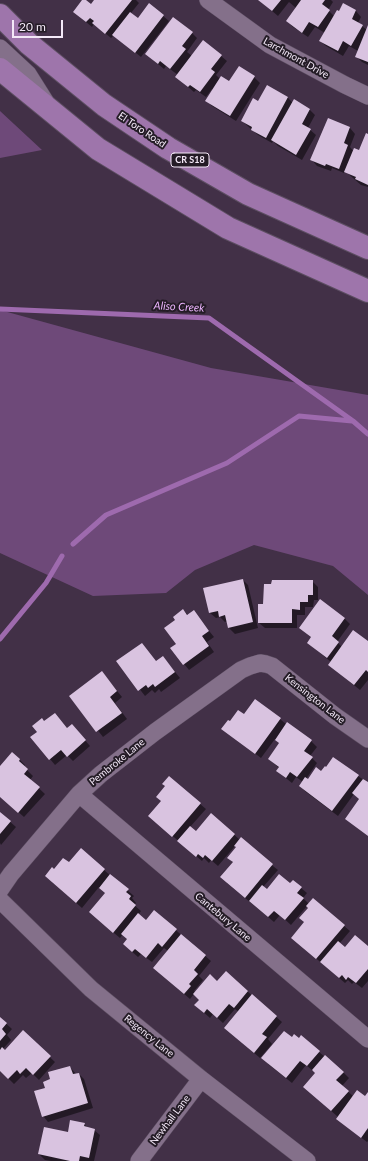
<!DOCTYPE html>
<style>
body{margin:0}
#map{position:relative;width:368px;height:1161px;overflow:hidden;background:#423047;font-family:Lato,sans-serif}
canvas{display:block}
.scale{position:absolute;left:12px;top:20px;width:51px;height:18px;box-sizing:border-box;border:2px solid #f4e9f8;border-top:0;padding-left:5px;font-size:12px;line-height:14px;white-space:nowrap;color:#f4e9f8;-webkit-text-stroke:3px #241c26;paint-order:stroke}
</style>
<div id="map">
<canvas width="368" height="1161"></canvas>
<div class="scale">20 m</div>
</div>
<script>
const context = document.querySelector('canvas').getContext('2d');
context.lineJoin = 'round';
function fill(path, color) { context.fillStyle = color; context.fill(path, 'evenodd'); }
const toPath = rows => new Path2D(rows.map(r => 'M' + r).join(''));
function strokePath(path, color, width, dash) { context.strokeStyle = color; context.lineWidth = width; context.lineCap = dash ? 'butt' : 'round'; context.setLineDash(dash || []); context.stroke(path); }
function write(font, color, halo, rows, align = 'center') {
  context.font = font + ' Lato,sans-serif'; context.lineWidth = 4; context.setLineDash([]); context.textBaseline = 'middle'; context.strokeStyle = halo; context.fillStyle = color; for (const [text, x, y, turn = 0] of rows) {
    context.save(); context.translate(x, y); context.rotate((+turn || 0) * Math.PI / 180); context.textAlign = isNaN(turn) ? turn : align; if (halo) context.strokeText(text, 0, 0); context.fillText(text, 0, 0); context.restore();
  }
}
fill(toPath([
 [0,111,42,150,0,158],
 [0,310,211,368,368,395,368,595,333,566,254,545,195,570,166,593,93,596,0,553]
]), '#6e4979');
fill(toPath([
 [83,0,91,6,95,0,136,0,139,3,131,13,138,19,163,16,169,21,141,57,114,35,111,38,94,24,92,27,74,12],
 [259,0,331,0,333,2,328,10,334,16,339,12,343,4,356,11,361,17,358,23,367,30,368,27,368,65,362,62,356,56,358,51,349,46,343,56,326,46,320,41,325,33,315,27,308,37,293,27,287,21,296,8,289,2,278,16],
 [192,33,197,38,187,52,192,56,221,56,227,61,216,75,220,79,230,83,239,68,254,77,260,83,236,121,212,106,207,101,213,90,212,89,206,97,196,90,194,92,176,77,178,75,166,66,164,69,146,54],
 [268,86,288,98,293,103,294,101,310,110,315,115,308,128,316,135,302,160,278,146,273,141,272,143,258,135,242,121,259,102],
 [328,119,350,128,355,134,350,147,354,152,360,151,368,135,368,187,361,185,345,171,344,173,332,168,331,171,317,166,312,160],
 [243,580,248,585,258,628,235,634,229,628,228,621,225,622,220,617,216,618,210,613],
 [312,581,318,587,318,600,314,600,313,607,305,607,305,615,297,615,297,628,265,628,259,623,264,605],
 [183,610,188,615,193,611,214,637,207,642,214,652,189,670,172,649,177,644,177,620],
 [344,618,350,624,337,642,342,647,368,642,368,680,360,690,329,665,331,662,308,643,312,638,300,628],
 [163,657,180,678,161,692,159,689,155,693,152,690,145,696,118,661,156,662],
 [102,672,122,697,115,703,127,719,103,737,71,696],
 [244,715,280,719,287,725,311,741,317,747,310,756,317,763,306,779,308,780,321,773,358,776,368,783,368,836,346,819,360,800,354,794,338,816,306,792,300,786,303,782,296,777,292,783,277,771,279,768,269,759,280,744,275,739,261,758,223,729,230,723],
 [60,720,68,729,77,731,90,746,73,761,67,755,55,765,50,759,38,732,45,723],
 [20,760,25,765,24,767,33,776,30,780,45,794,24,817,0,796,0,767],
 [169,778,206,809,190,827,196,832,211,814,240,840,278,870,263,887,267,890,290,884,301,888,307,893,303,898,309,904,344,926,350,931,339,944,345,949,368,948,368,981,362,988,354,982,352,984,348,980,345,983,298,943,309,908,307,906,291,925,280,915,274,922,227,883,234,863,229,858,237,847,235,846,218,866,211,860,209,863,204,858,202,861,155,821],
 [0,813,16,827,1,845,0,843],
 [69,864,104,870,134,896,132,898,136,903,134,905,141,911,138,915,146,921,154,911,211,961,199,976,203,980,194,991,195,992,217,982,247,991,282,1022,268,1039,272,1044,260,1058,225,1028,239,1012,235,1009,223,1023,213,1014,210,1018,201,1010,200,1000,194,994,190,999,154,968,168,951,164,948,152,962,141,954,138,957,130,950,128,939,123,934,120,938,96,918,106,894,99,887,82,908,52,882,54,870],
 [0,1018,12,1029,7,1035,11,1040,3,1049,5,1051,23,1032,55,1062,39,1080,32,1073,26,1078,23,1075,14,1084,0,1070],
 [292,1038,319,1052,343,1072,349,1078,342,1086,354,1097,365,1097,368,1094,368,1141,367,1142,343,1124,337,1119,338,1117,310,1092,317,1073,314,1070,313,1071,306,1065,292,1083,268,1064],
 [70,1067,76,1074,79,1074,84,1079,93,1108,48,1122,43,1116,46,1089,51,1080],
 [84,1124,88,1128,94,1130,100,1135,94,1161,51,1161,45,1160,39,1154,68,1133]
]), '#0007');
strokePath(toPath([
 [0,309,209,318,353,421,368,434],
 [73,544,106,515,227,463,299,416,352,421],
 [0,639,46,583,62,556]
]), '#9e6aae', 5);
fill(toPath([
 [82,0,86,0,91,4,94,0,132,0,105,34,92,23,94,21,90,18,86,22,73,12],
 [258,0,281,0,272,11],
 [301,0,325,0,322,4,330,10,318,27,309,22,302,33,286,21],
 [149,3,164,15,135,53,112,35,130,12,138,18],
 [343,3,356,10,352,19,363,25,351,46,343,41,338,51,319,41,337,10,339,11],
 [173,17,193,32,182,46,186,49,170,69,160,61,158,64,145,54],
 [368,25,368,62,355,57],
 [203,40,222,55,211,69,215,72,200,92,190,85,188,87,175,77],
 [239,66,255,76,230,116,205,101,221,76,229,81],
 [267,85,288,97,266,138,251,130,252,127,241,121,253,98,258,101],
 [294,99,310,109,302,124,311,129,296,155,271,140],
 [328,118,350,127,344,143,348,145,339,169,326,164,325,166,310,160],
 [366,133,368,134,368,185,355,179,356,177,344,172,354,148,359,150],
 [243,579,253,622,228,628,225,615,219,617,218,611,209,613,203,588],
 [272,580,313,580,313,595,308,595,308,602,300,602,300,610,292,609,292,623,258,623,258,604,263,604,264,584,271,584],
 [320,599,345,618,332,636,339,642,327,658,307,643,311,637,299,628],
 [183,609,187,615,194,610,209,631,202,636,209,646,183,665,170,648,176,644,164,628,175,620,173,617],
 [353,630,368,641,368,672,366,670,354,685,328,665],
 [142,643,156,661,163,656,175,672,155,687,153,684,148,688,146,685,138,691,116,661],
 [102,671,117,691,110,697,122,713,96,732,69,696],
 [255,699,281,718,255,754,221,729,228,720,230,721,238,710,244,714],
 [55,713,67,728,72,724,86,740,67,757,61,750,49,760,30,737,37,732,32,726,42,718,44,721],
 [287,722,312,740,304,751,313,757,297,777,290,772,286,778,276,771,279,767,268,759,279,743,275,740],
 [12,752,20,759,19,761,28,769,24,774,40,787,18,813,0,797,0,766],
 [333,757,359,775,332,811,299,786,305,777,308,779,316,767,321,771,325,766,326,767],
 [169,776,201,803,172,837,148,816,161,801,156,797,165,786,162,784],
 [363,779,368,782,368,836,345,819,359,799,352,793],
 [0,812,11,821,0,834],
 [211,813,235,834,212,861,205,855,203,858,198,854,196,857,177,841,190,826,196,831],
 [241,837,273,864,245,898,220,877,233,862,227,858,236,847,234,846],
 [81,848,105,869,76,903,45,876,52,867,54,869,63,858,69,862],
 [110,874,129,889,126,892,131,896,129,899,136,905,113,933,89,912,105,893,99,888],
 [279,874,290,883,293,880,302,887,297,893,304,898,285,920,274,911,268,917,249,901,262,885,267,889],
 [313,898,345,925,316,959,291,938,304,922,299,918,308,908,306,906],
 [154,910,177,929,162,947,158,943,146,958,135,949,132,952,123,944,127,939,121,934,138,913,146,920],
 [181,934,206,955,194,970,198,974,189,984,191,986,184,994,153,968],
 [355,935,368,946,368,969,356,983,348,977,346,980,342,975,339,978,320,962,338,941,345,947],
 [226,971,248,991,234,1008,229,1004,217,1018,207,1009,204,1013,194,1005,199,1000,193,994,210,974,217,981],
 [252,994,277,1016,262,1034,267,1037,254,1053,224,1028],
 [0,1017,7,1023,2,1029,6,1034,0,1041],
 [23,1030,51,1056,33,1075,26,1068,20,1074,17,1070,8,1079,0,1071,0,1050,2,1047,5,1050],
 [284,1031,292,1037,294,1034,299,1038,301,1035,320,1051,307,1066,300,1061,286,1078,261,1058],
 [325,1055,344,1072,336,1080,349,1091,331,1111,303,1087,315,1073,312,1070],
 [70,1066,73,1074,79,1073,88,1103,42,1117,34,1091,45,1088,43,1082,50,1079,48,1072],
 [357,1090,365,1096,368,1092,368,1128,361,1138,336,1119],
 [70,1120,85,1123,84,1126,95,1129,89,1158,80,1156,79,1161,70,1161,38,1154,44,1127,68,1132]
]), '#d9c3e0');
const minor = toPath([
 [208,0,270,45,345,85,368,96],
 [0,48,28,74,45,101],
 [79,794,368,1039],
 [0,890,11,874,79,794,101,774,155,732,241,670,250,666,260,663,266,664,272,666,335,716,368,739],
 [0,900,91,989,201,1079,307,1161],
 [139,1161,201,1079]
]);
const major = toPath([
 [0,15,29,44,104,105,168,148,248,194,368,248],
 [0,69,98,149,228,228,368,291]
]);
strokePath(minor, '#5d4e62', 18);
strokePath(major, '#5d4e62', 24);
strokePath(minor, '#84708a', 17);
strokePath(major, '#9e75ab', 22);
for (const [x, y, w] of [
 [190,160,38]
]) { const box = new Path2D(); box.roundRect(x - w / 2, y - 7, w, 14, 3); context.fillStyle = '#241c26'; context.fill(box); strokePath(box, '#f4e9f8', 1); }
write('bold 9px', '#f4e9f8', null, [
 ["CR S18",190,160]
]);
write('10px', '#f4e9f8', '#241c26', [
 ["Larchmont Drive",296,58,29],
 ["El Toro Road",142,130,34],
 ["Kensington Lane",315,699,38],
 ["Pembroke Lane",117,762,-39],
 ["Cantebury Lane",223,917,40],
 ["Regency Lane",149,1036,39],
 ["Newhall Lane",170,1120,-53]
]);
write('italic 11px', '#ecb4fe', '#241c26', [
 ["Aliso Creek",179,307,3]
]);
</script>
